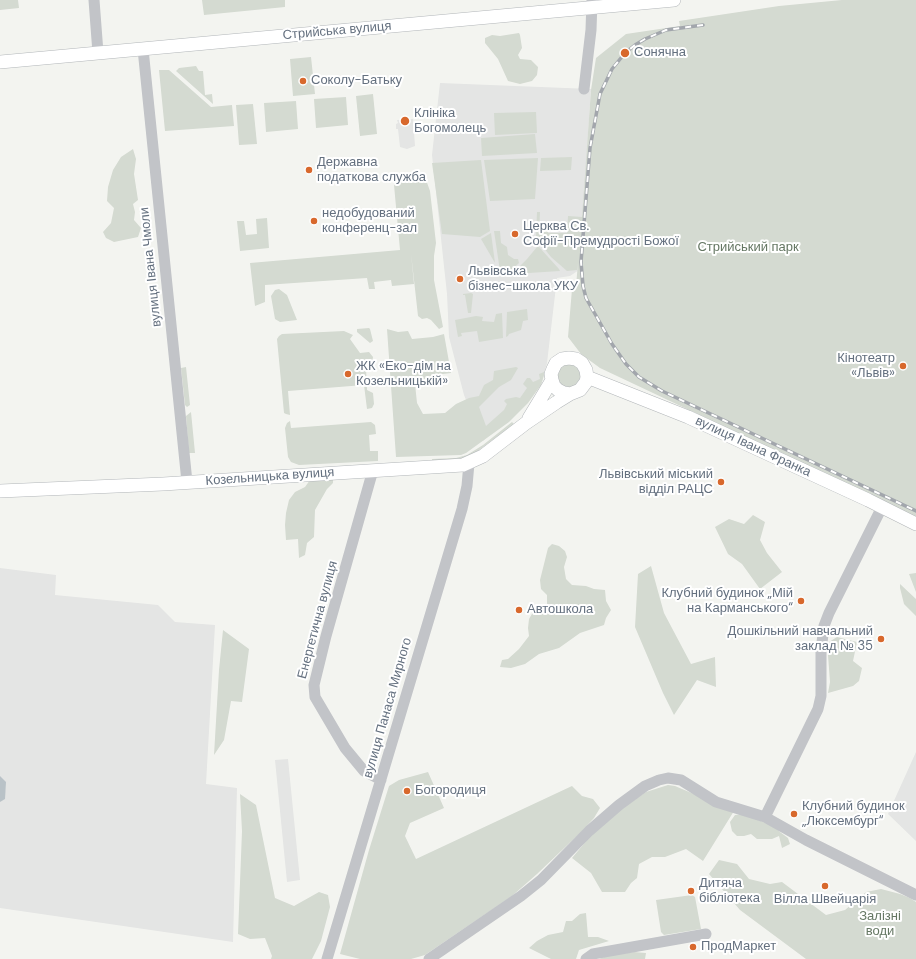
<!DOCTYPE html>
<meta charset="utf-8">
<style>
body{margin:0}
canvas{display:block;background:#f3f4f0}
</style>
<canvas width="916" height="959"></canvas>
<script>
const context = document.querySelector('canvas').getContext('2d');
context.lineJoin = 'round';
function fill(path, color) { context.fillStyle = color; context.fill(path, 'evenodd'); }
const toPath = rows => new Path2D(rows.map(r => 'M' + r).join(''));
function strokePath(path, color, width, dash) { context.strokeStyle = color; context.lineWidth = width; context.lineCap = dash ? 'butt' : 'round'; context.setLineDash(dash || []); context.stroke(path); }
function write(font, color, halo, rows, align = 'center') {
  context.font = font + ' "DM Sans",sans-serif'; context.lineWidth = 4; context.setLineDash([]); context.textBaseline = 'middle'; context.strokeStyle = halo; context.fillStyle = color; for (const [text, x, y, turn = 0] of rows) {
    context.save(); context.translate(x, y); context.rotate((+turn || 0) * Math.PI / 180); context.textAlign = isNaN(turn) ? turn : align; if (halo) context.strokeText(text, 0, 0); context.fillText(text, 0, 0); context.restore();
  }
}
fill(toPath([
 [440,83,591,89,579,270,570,276,557,278,547,363,541,385,483,441,464,395,449,337,447,294,432,155],
 [413,119,415,146,407,149,400,147,398,129,396,129,396,124,398,123,397,120],
 [0,568,56,575,55,595,158,605,175,622,215,625,206,784,237,788,233,942,0,908],
 [916,752,916,841,888,814],
 [288,759,300,880,287,882,275,760]
]), '#e4e5e4');
fill(toPath([
 [0,0,18,0,19,8,0,10],
 [202,0,285,0,285,7,204,15],
 [842,0,916,0,916,517,600,368,581,354,568,337,572,289,576,286,578,263,577,270,567,271,551,257,536,238,537,212,540,212,539,234,543,234,544,230,548,230,548,233,567,233,568,216,582,217,591,90,596,58,626,34,680,26,679,21,779,6],
 [519,33,520,35,522,48,518,55,520,59,531,60,538,67,537,75,532,81,520,84,508,81,498,59,485,43,485,38,492,35,500,36],
 [311,57,315,94,293,96,290,59],
 [196,66,199,71,203,71,205,95,212,94,213,104,176,71,179,68],
 [159,70,169,70,211,107,232,105,234,126,165,131],
 [373,94,377,134,360,136,356,96],
 [346,97,348,125,316,128,314,99],
 [296,101,298,129,266,132,264,103],
 [253,104,257,144,239,145,236,105],
 [536,112,537,133,495,135,494,113],
 [535,134,537,153,482,156,481,138],
 [133,149,136,159,134,174,138,200,133,204,135,212,134,220,141,228,138,237,114,242,106,238,103,232,111,223,114,208,107,201,108,187,113,170,121,157],
 [572,157,571,170,540,171,541,158],
 [538,158,535,199,490,201,484,160],
 [481,160,490,231,480,237,442,234,432,163],
 [425,177,430,191,436,243,434,256,434,280,443,327,439,329,431,320,427,318,422,319,418,316,411,253,414,284,392,286,391,280,374,282,375,289,369,289,367,278,265,285,265,302,255,306,250,263,400,250,394,185,405,178],
 [267,218,269,248,240,251,237,221,244,221,246,235,257,234,256,219],
 [494,231,500,231,501,243,507,247,508,255,514,259,518,259,519,263,506,275,501,274,500,271],
 [491,233,495,263,481,239],
 [537,247,539,247,559,269,560,271,513,274,514,272,527,259],
 [279,289,287,295,297,320,280,322,275,319,271,296,275,290],
 [471,293,473,294,471,313,468,313,465,295,463,295,463,294],
 [527,309,528,320,523,321,521,330,509,334,508,336,506,337,507,312],
 [502,313,503,338,479,342,477,331,461,333,462,336,458,337,455,320,476,316,483,317,482,321,494,322,496,314],
 [369,328,370,329,373,341,370,343,357,332,357,329],
 [387,329,398,332,408,331,412,339,433,337,444,334,451,373,435,375,415,384,417,403,423,414,445,413,456,404,469,398,479,396,484,385,493,380,494,371,516,367,518,368,511,380,499,387,479,407,486,426,504,410,507,404,504,401,506,399,516,397,520,398,527,388,523,384,527,378,530,378,533,382,540,379,539,374,544,372,545,372,541,385,528,403,509,422,466,453,461,455,396,457],
 [344,331,353,335,350,339,360,353,369,352,373,357,372,364,366,368,367,390,373,393,374,404,372,408,367,409,364,385,288,391,290,415,286,414,284,413,277,339,279,336,282,334],
 [567,361,583,369,580,386,563,388,556,379,557,368],
 [186,367,190,405,187,407,185,405,181,368],
 [191,412,195,453,189,453,186,416],
 [290,421,291,428,371,422,375,425,376,434,369,435,370,451,378,451,378,461,299,465,291,462,288,457,285,428,287,423],
 [512,422,514,424,471,456,464,459,432,462,432,459,456,458,467,455,483,445],
 [333,477,333,483,327,489,315,510,314,537,307,543,305,555,299,558,298,539,286,540,285,525,286,513,289,500,295,492,305,487,310,480],
 [753,515,765,522,760,540,767,553,782,572,760,589,742,564,728,554,715,527,729,519,744,524],
 [552,544,559,546,565,551,567,557,564,567,566,579,572,585,586,586,594,589,605,590,606,601,611,610,606,618,604,625,580,633,559,648,539,654,525,664,511,668,500,667,502,660,508,659,519,649,529,636,528,628,529,619,536,607,544,610,547,605,547,595,541,589,540,580,548,548],
 [651,566,664,613,691,664,715,657,716,687,697,680,674,715,663,693,635,627,638,574],
 [916,573,916,592,909,574],
 [900,584,916,599,916,616,904,604,900,588],
 [223,630,249,649,242,702,231,701,224,740,214,755,219,670],
 [837,637,857,642,853,661,862,668,859,681,853,686,828,693,830,682,828,655,829,642],
 [428,772,444,808,410,823,405,836,416,859,572,786,582,796,593,799,600,808,594,818,581,832,537,874,512,896,425,955,411,959,360,959,340,954,369,850,389,786,399,780],
 [668,785,675,786,734,811,703,861,686,849,665,857,652,857,639,864,637,878,631,883,625,892,602,892,591,873,572,858,593,833,621,809,646,792],
 [240,794,256,805,275,898,294,906,319,892,328,895,330,907,321,941,312,959,271,959,272,956,265,938,250,939,238,934,242,831],
 [744,814,775,827,780,832,788,838,790,844,782,848,779,836,772,839,757,839,751,834,744,836,737,836,732,831,730,822,735,815],
 [719,860,737,864,749,879,770,884,782,882,826,915,845,910,866,892,881,889,900,894,910,898,916,902,916,959,806,959,740,910,709,874],
 [692,895,695,897,701,929,664,935,661,932,656,900],
 [586,913,588,937,598,937,609,941,579,950,576,959,551,959,529,948,537,941,548,935,563,932,566,921,572,921,580,914],
 [634,952,646,953,645,959,599,959,607,956]
]), '#d4dad1');
fill(toPath([
 [0,776,6,782,5,799,0,802]
]), '#b9c2c7');
const major = toPath([
 [0,62,674,0],
 [587,377,688,417,868,500,916,524],
 [529,418,552,380],
 [0,491,163,484,463,465,483,456,526,423,557,402,570,394,580,390,586,382,587,377,586,370,582,363,576,359,569,358,562,359,556,363,553,369,551,374,552,380,554,386,558,390,564,393,570,394]
]);
strokePath(major, '#b2b6b9', 14);
strokePath(toPath([
 [94,0,98,53],
 [143,49,187,482],
 [584,89,591,30,592,0],
 [373,470,326,636,314,685,315,697,345,748,364,771,381,780],
 [765,817,818,709,821,696,821,651,824,626,829,613,882,507],
 [327,959,462,509,467,486,469,463],
 [429,959,521,896,541,880,589,831,619,805,645,786,659,780,668,778,681,780,716,802,765,817,806,840,916,895],
 [586,959,593,954,706,934]
]), '#c2c4c8', 11);
strokePath(major, '#fff', 13);
const rail = toPath([
 [703,25,666,30,645,39,635,45,625,53,612,69,600,94,590,148,581,262,583,286,586,298,612,344,626,364,639,377,662,391,916,511]
]);
strokePath(rail, '#a2a6ac', 3.5);
strokePath(rail, '#fff', 2, [6]);
for (const [x, y, r, color] of [
 [625,53,5,"#d8682c"],
 [303,81,4,"#d8682c"],
 [405,121,5,"#d8682c"],
 [309,170,4,"#d8682c"],
 [314,221,4,"#d8682c"],
 [515,234,4,"#d8682c"],
 [460,279,4,"#d8682c"],
 [903,366,4,"#d8682c"],
 [348,374,4,"#d8682c"],
 [721,482,4,"#d8682c"],
 [801,601,4,"#d8682c"],
 [519,610,4,"#d8682c"],
 [881,639,4,"#d8682c"],
 [407,791,4,"#d8682c"],
 [794,814,4,"#d8682c"],
 [825,886,4,"#d8682c"],
 [691,891,4,"#d8682c"],
 [693,947,4,"#d8682c"]
]) { const dot = new Path2D(); dot.arc(x, y, r, 0, 2 * Math.PI); context.fillStyle = color; context.fill(dot); strokePath(dot, '#fff', 1.5); }
write('13px', '#64707f', '#fff', [
 ["Стрийська вулиця",337,31,-5],
 ["вулиця Івана Чмоли",151,267,-96],
 ["вулиця Івана Франка",753,447,25],
 ["Козельницька вулиця",270,477,-4],
 ["Енергетична вулиця",318,620,-75],
 ["вулиця Панаса Мирного",388,708,-74]
]);
write('13px', '#64707f', '#fff', [
 ["Сонячна",634,53],
 ["Соколу-Батьку",311,81],
 ["Клініка",414,114],
 ["Богомолець",414,129],
 ["Державна",317,163],
 ["податкова служба",317,178],
 ["недобудований",322,214],
 ["конференц-зал",322,229],
 ["Церква Св.",523,227],
 ["Софії-Премудрості Божої",523,242],
 ["Львівська",468,272],
 ["бізнес-школа УКУ",468,287],
 ["Кінотеатр",895,359,"right"],
 ["«Львів»",895,374,"right"],
 ["ЖК «Еко-дім на",356,367],
 ["Козельницькій»",356,382],
 ["Львівський міський",713,475,"right"],
 ["відділ РАЦС",713,490,"right"],
 ["Клубний будинок „Мій",793,594,"right"],
 ["на Карманського“",793,609,"right"],
 ["Автошкола",527,610],
 ["Дошкільний навчальний",873,632,"right"],
 ["заклад № 35",873,647,"right"],
 ["Богородиця",415,791],
 ["Клубний будинок",802,807],
 ["„Люксембург“",802,822],
 ["Дитяча",699,884],
 ["бібліотека",699,899],
 ["Вілла Швейцарія",825,900,"center"],
 ["ПродМаркет",701,947]
], 'left');
write('13px', '#657763', '#fff', [
 ["Стрийський парк",748,248],
 ["Залізні",880,917],
 ["води",880,932]
]);
</script>
